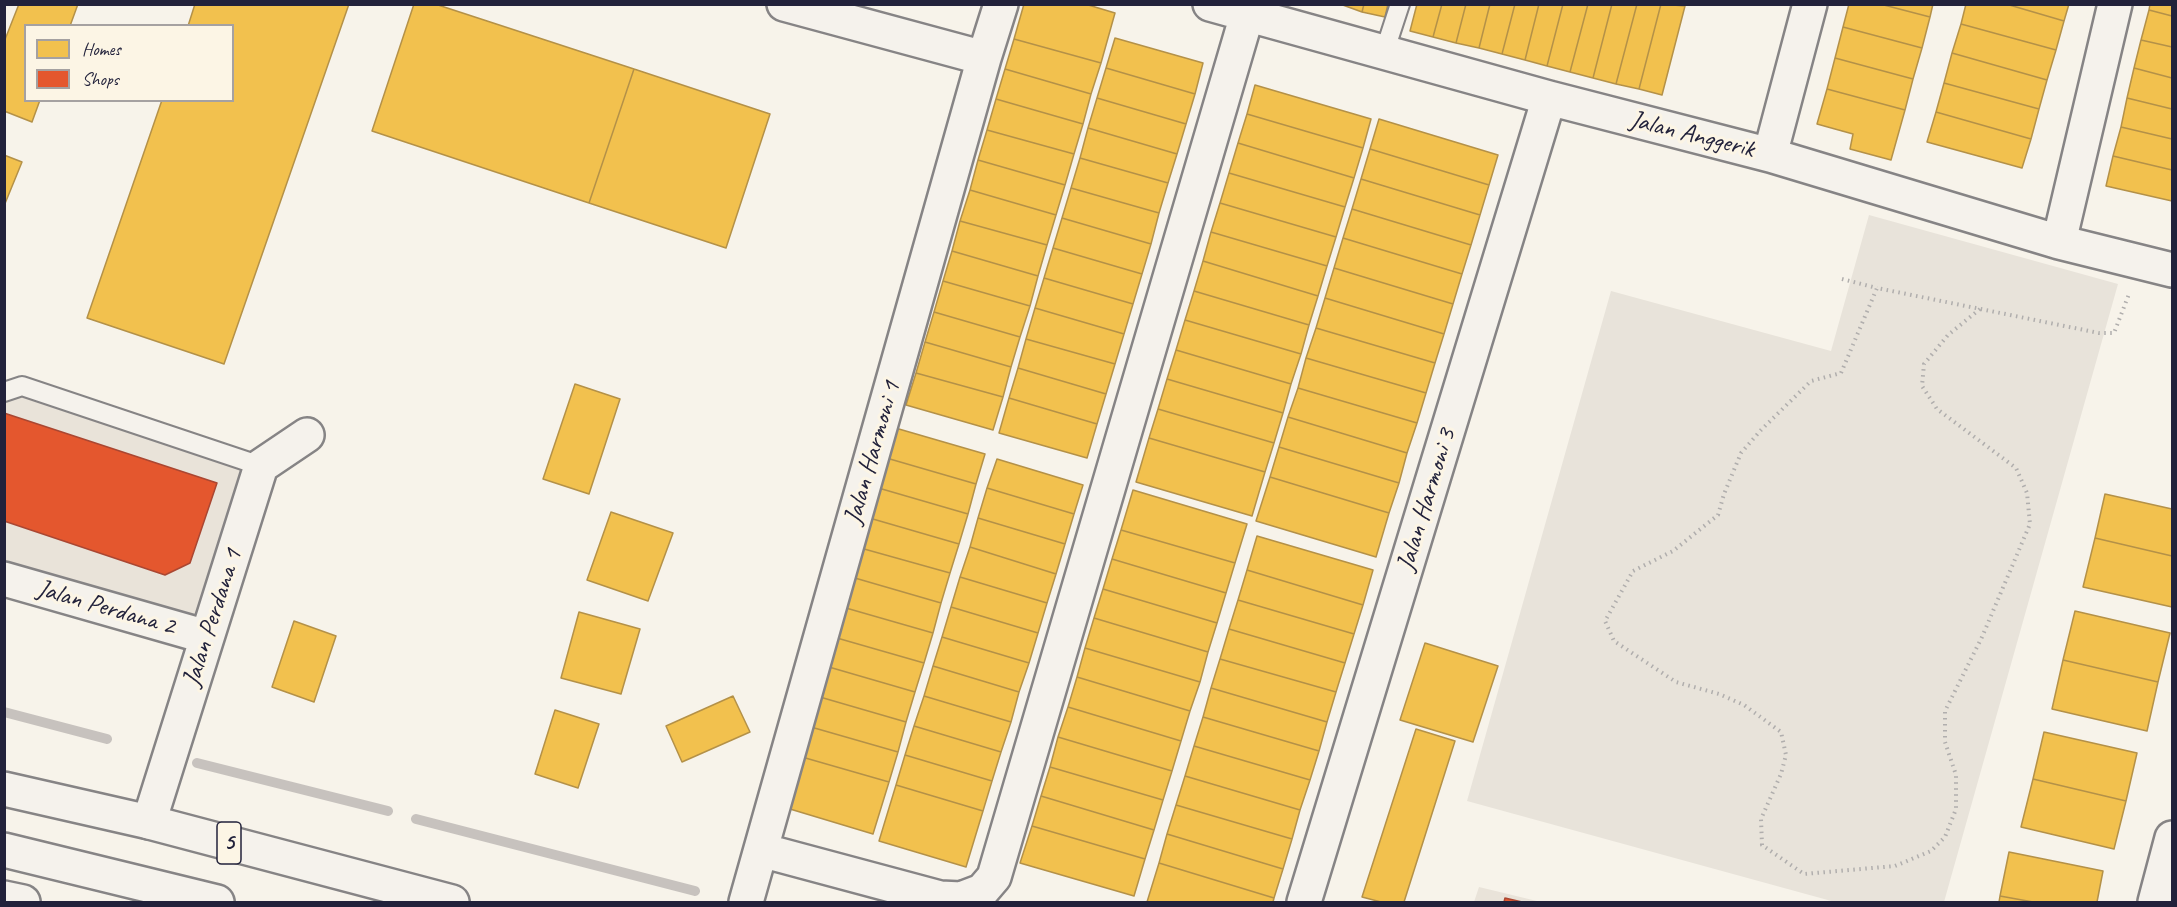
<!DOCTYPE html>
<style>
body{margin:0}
#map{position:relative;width:2177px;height:907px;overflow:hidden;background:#f7f3ea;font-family:Caveat,sans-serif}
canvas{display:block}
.frame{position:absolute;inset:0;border:6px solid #22223b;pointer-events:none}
.legend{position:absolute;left:24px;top:24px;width:210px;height:78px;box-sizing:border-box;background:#fcf5e5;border:2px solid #a5a1a1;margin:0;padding:8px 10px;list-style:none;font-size:18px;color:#22223b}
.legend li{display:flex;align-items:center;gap:12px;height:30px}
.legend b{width:30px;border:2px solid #a5a1a1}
</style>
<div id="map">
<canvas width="2177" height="907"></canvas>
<div class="frame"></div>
<ul class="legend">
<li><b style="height:16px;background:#f2c14e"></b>Homes</li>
<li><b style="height:16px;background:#e4572e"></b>Shops</li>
</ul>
</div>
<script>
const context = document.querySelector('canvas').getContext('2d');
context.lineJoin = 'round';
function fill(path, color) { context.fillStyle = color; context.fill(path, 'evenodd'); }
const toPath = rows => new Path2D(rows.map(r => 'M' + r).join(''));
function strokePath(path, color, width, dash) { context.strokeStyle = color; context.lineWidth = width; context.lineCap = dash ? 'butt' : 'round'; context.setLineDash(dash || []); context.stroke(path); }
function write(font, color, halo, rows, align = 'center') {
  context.font = font + ' Caveat,sans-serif'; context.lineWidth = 6; context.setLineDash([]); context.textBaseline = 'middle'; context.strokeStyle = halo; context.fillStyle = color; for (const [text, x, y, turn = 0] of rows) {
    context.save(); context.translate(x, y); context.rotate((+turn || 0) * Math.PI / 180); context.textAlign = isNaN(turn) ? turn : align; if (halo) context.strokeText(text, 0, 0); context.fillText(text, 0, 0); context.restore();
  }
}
fill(toPath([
 [24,394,248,470,199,618,5,564,4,403,7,399],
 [1479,887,1541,902,1474,902]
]), '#e9e3d9');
fill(toPath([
 [1869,215,2118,284,1944,902,1835,902,1467,801,1611,291,1831,351]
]), '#e8e3da');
const homes = toPath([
 [19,4,78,4,70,26,26,26,26,100,40,100,32,122,4,111,4,42,19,4],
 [195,4,349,4,224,364,87,318,162,100,232,100,232,26,188,26,195,4],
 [414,4,435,4,634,69,589,203,372,131,414,4],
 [1024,4,1085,4,1115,13,1101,63,1014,39,1024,4],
 [1340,4,1364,4,1362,12,1340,4],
 [1364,4,1388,4,1385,17,1362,12,1364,4],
 [1417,4,1442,4,1433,37,1410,31,1417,4],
 [1442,4,1466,4,1456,43,1433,37,1442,4],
 [1466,4,1490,4,1479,48,1456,43,1466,4],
 [1490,4,1515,4,1502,54,1479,48,1490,4],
 [1515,4,1539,4,1525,60,1502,54,1515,4],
 [1539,4,1563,4,1547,66,1525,60,1539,4],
 [1563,4,1588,4,1570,72,1547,66,1563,4],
 [1588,4,1612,4,1593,78,1570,72,1588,4],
 [1612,4,1637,4,1616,84,1593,78,1612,4],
 [1637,4,1661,4,1639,89,1616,84,1637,4],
 [1661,4,1685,6,1662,95,1639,89,1661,4],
 [1849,4,1880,4,1930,17,1922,48,1843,27,1849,4],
 [1880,4,1933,4,1930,17,1880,4],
 [1966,4,2006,4,2064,21,2056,50,1961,24,1966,4],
 [2006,4,2069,4,2064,21,2006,4],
 [2150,4,2172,4,2172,16,2149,10,2150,4],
 [2149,10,2172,16,2172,47,2141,40,2149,10],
 [1961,24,2056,50,2047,80,1952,53,1961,24],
 [1843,27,1922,48,1913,79,1835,58,1843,27],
 [1115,38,1203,63,1195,94,1106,68,1115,38],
 [1014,39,1101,63,1091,94,1005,69,1014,39],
 [2141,40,2172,47,2172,78,2134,68,2141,40],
 [1952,53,2047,80,2039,109,1944,83,1952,53],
 [1835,58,1913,79,1905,110,1827,89,1835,58],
 [1106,68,1195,94,1186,124,1097,98,1106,68],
 [2134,68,2172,78,2172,109,2127,98,2134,68],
 [634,69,770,114,726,248,589,203,634,69],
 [1005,69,1091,94,1083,124,996,99,1005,69],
 [1944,83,2039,109,2031,139,1936,112,1944,83],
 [1255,85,1371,119,1363,148,1247,114,1255,85],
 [1827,89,1905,110,1891,160,1850,149,1853,134,1817,124,1827,89],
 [1097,98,1186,124,1177,154,1088,128,1097,98],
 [2127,98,2172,109,2172,139,2121,127,2127,98],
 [996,99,1083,124,1074,154,987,130,996,99],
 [1936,112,2031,139,2022,168,1927,142,1936,112],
 [1247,114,1363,148,1354,178,1238,143,1247,114],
 [1379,119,1498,155,1489,185,1370,149,1379,119],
 [2121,127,2172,139,2172,170,2113,156,2121,127],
 [1088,128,1177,154,1168,183,1080,158,1088,128],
 [987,130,1074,154,1065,185,978,160,987,130],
 [1238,143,1354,178,1345,207,1229,173,1238,143],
 [1370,149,1489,185,1480,215,1361,179,1370,149],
 [4,155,22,162,4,206,4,155],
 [2113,156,2172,170,2172,201,2106,186,2113,156],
 [1080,158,1168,183,1159,213,1071,188,1080,158],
 [978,160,1065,185,1056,215,970,190,978,160],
 [1229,173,1345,207,1336,237,1220,203,1229,173],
 [1361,179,1480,215,1471,245,1352,209,1361,179],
 [1071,188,1159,213,1151,244,1062,218,1071,188],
 [970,190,1056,215,1047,245,960,221,970,190],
 [1220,203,1336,237,1327,266,1211,232,1220,203],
 [1352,209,1471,245,1462,274,1343,238,1352,209],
 [1062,218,1151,244,1142,274,1053,248,1062,218],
 [960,221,1047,245,1038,276,952,251,960,221],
 [1211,232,1327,266,1318,296,1203,261,1211,232],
 [1343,238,1462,274,1453,304,1334,268,1343,238],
 [1053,248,1142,274,1133,304,1044,278,1053,248],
 [952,251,1038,276,1030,306,943,281,952,251],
 [1203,261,1318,296,1309,325,1194,291,1203,261],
 [1334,268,1453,304,1444,334,1325,298,1334,268],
 [1044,278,1133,304,1124,334,1035,308,1044,278],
 [943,281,1030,306,1020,337,934,312,943,281],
 [1194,291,1309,325,1301,354,1185,320,1194,291],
 [1325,298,1444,334,1435,363,1316,328,1325,298],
 [1035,308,1124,334,1115,364,1026,339,1035,308],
 [934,312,1020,337,1011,367,925,342,934,312],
 [1185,320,1301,354,1291,384,1176,350,1185,320],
 [1316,328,1435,363,1426,393,1306,358,1316,328],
 [1026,339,1115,364,1106,394,1018,368,1026,339],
 [925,342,1011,367,1003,397,916,373,925,342],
 [1176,350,1291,384,1283,413,1167,379,1176,350],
 [1306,358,1426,393,1417,423,1298,388,1306,358],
 [1018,368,1106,394,1097,424,1009,398,1018,368],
 [916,373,1003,397,993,430,906,405,916,373],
 [1167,379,1283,413,1274,443,1158,409,1167,379],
 [575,384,620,399,589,494,543,479,575,384],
 [1298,388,1417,423,1407,453,1288,417,1298,388],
 [1009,398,1097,424,1087,458,999,433,1009,398],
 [1158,409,1274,443,1265,472,1149,438,1158,409],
 [1288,417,1407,453,1399,483,1279,447,1288,417],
 [892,427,985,454,976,484,883,457,892,427],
 [1149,438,1265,472,1252,516,1136,482,1149,438],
 [1279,447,1399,483,1389,513,1270,477,1279,447],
 [883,457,976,484,968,514,875,487,883,457],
 [997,459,1083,485,1074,514,987,488,997,459],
 [1270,477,1389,513,1376,557,1256,521,1270,477],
 [875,487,968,514,959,544,866,517,875,487],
 [987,488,1074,514,1065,544,978,518,987,488],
 [1133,490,1247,524,1235,563,1121,530,1133,490],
 [2105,494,2172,509,2172,556,2095,538,2105,494],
 [611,512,673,533,648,601,587,580,611,512],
 [866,517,959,544,950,573,857,547,866,517],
 [978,518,1065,544,1056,574,970,547,978,518],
 [1121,530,1235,563,1226,593,1112,559,1121,530],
 [1257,536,1373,570,1363,605,1247,570,1257,536],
 [2095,538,2172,556,2172,607,2083,587,2095,538],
 [857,547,950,573,941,603,848,576,857,547],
 [970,547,1056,574,1047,603,960,577,970,547],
 [1112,559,1226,593,1217,623,1103,589,1112,559],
 [1247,570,1363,605,1354,634,1238,600,1247,570],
 [848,576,941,603,933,633,839,606,848,576],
 [960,577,1047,603,1038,633,951,607,960,577],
 [1103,589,1217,623,1208,652,1094,618,1103,589],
 [1238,600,1354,634,1345,663,1229,629,1238,600],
 [839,606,933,633,924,663,830,636,839,606],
 [951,607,1038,633,1029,663,942,637,951,607],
 [2075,611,2170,633,2158,682,2063,660,2075,611],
 [579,612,640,629,621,694,561,678,579,612],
 [1094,618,1208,652,1200,682,1085,648,1094,618],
 [294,621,336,636,314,702,272,687,294,621],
 [1229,629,1345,663,1336,692,1220,659,1229,629],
 [830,636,924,663,915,692,822,665,830,636],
 [942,637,1029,663,1019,692,933,666,942,637],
 [1425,643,1498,666,1473,742,1400,720,1425,643],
 [1085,648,1200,682,1190,711,1077,677,1085,648],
 [1220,659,1336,692,1327,722,1211,688,1220,659],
 [2063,660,2158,682,2147,731,2052,709,2063,660],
 [822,665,915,692,906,722,813,695,822,665],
 [933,666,1019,692,1011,722,924,696,933,666],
 [1077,677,1190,711,1181,741,1068,707,1077,677],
 [1211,688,1327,722,1319,751,1203,717,1211,688],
 [813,695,906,722,898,752,804,725,813,695],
 [733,696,750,732,682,762,666,726,733,696],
 [924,696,1011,722,1001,752,914,726,924,696],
 [1068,707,1181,741,1172,771,1058,737,1068,707],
 [555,710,599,724,578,788,535,774,555,710],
 [1203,717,1319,751,1310,780,1194,746,1203,717],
 [804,725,898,752,889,782,795,755,804,725],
 [914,726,1001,752,992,781,905,755,914,726],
 [1416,729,1455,741,1404,902,1381,902,1362,897,1416,729],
 [2044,732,2137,753,2126,801,2033,779,2044,732],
 [1058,737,1172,771,1163,800,1050,767,1058,737],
 [1194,746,1310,780,1300,810,1185,776,1194,746],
 [795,755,889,782,873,834,780,806,795,755],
 [905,755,992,781,983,811,896,785,905,755],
 [1050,767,1163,800,1154,830,1041,796,1050,767],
 [1185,776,1300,810,1292,839,1176,805,1185,776],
 [2033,779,2126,801,2114,849,2021,827,2033,779],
 [896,785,983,811,966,867,879,841,896,785],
 [1041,796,1154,830,1145,859,1032,826,1041,796],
 [1176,805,1292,839,1283,869,1167,834,1176,805],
 [1032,826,1145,859,1134,896,1020,863,1032,826],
 [1167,834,1283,869,1274,898,1159,863,1167,834],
 [2009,852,2103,871,2097,902,2033,902,2000,896,2009,852],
 [1159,863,1274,898,1273,902,1147,902,1159,863],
 [2000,896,2033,902,1999,902,2000,896]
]);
fill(homes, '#f2c14e');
strokePath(homes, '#b49148', 1.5);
const shops = toPath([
 [4,413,217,483,190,563,165,575,4,521,4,413],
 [1505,898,1522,902,1504,902,1505,898]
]);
fill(shops, '#e4572e');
strokePath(shops, '#aa4732', 1.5);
strokePath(toPath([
 [4,712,107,739],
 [197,763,388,811],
 [416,819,695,891]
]), '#c7c2be', 10);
const lane = toPath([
 [1384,53,1400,4],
 [4,392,22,386,261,466]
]);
const street = toPath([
 [784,4,984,58],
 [1210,4,1549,98,1770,155,2059,242,2172,270],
 [1770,155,1810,4],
 [2059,242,2115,4],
 [4,579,207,637],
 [149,822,261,466,307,435],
 [761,850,940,898,961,899,982,891,994,877,1247,15],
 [746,902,984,58,1001,4],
 [1304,902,1549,98],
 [2155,902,2172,838]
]);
const highway = toPath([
 [4,789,149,822,452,902],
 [4,850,217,902],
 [4,898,23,902]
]);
strokePath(lane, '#868485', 22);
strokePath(street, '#868485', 38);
strokePath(highway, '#868485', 38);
strokePath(toPath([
 [1842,279,1877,288],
 [1980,309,1948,335,1924,364,1922,386,1937,409,2016,468,2027,493,2030,524,1982,637,1945,711,1945,742,1956,775,1956,809,1945,837,1931,851,1895,866,1804,874,1762,845,1761,819,1781,774,1786,755,1781,732,1744,705,1719,694,1676,682,1614,641,1605,621,1633,571,1673,551,1718,515,1724,494,1741,453,1761,430,1811,381,1841,373,1877,288,2099,333,2114,333,2129,294]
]), '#b0aead', 4, [1.5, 4.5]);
strokePath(lane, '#f5f2ec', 18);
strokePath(street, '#f5f2ec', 33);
strokePath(highway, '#f5f2ec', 33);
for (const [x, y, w] of [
 [229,843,24]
]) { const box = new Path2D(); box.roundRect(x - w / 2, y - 21, w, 42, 4.5); context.fillStyle = '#fcf5e5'; context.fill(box); strokePath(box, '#22223b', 1.5); }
write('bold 24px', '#22223b', null, [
 ["5",229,843]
]);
write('26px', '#22223b', '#fcf5e5', [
 ["Jalan Anggerik",1692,135,14],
 ["Jalan Harmoni 1",873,453,-74],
 ["Jalan Harmoni 3",1427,500,-73],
 ["Jalan Perdana 2",106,608,16],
 ["Jalan Perdana 1",213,618,-72]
]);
</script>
